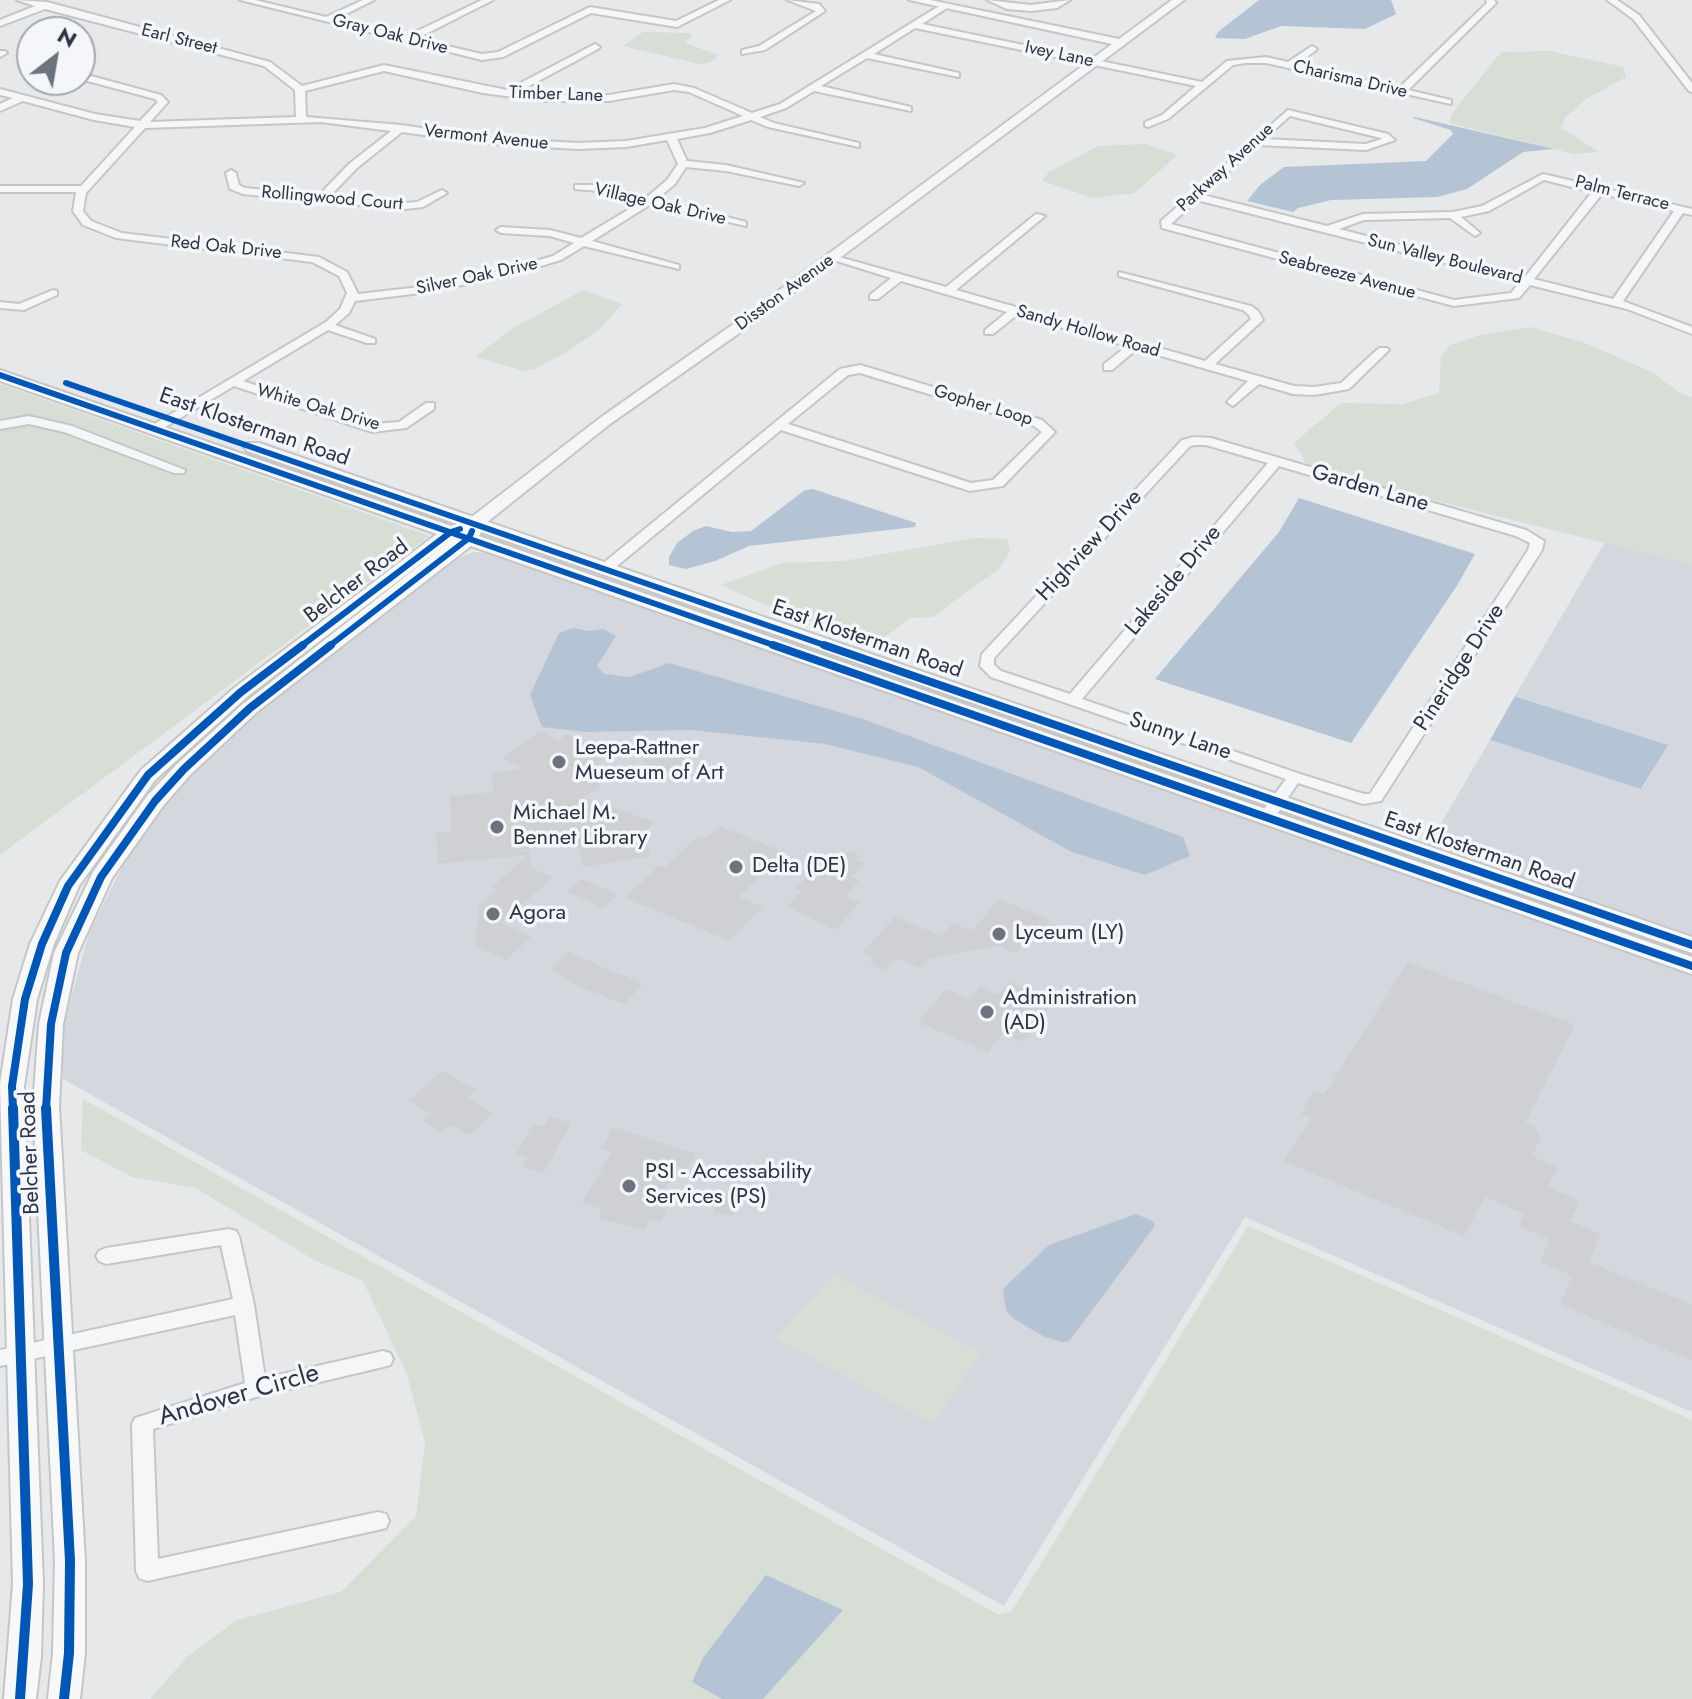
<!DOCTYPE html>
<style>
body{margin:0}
#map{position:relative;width:1692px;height:1699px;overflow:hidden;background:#e6e8ea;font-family:Jost,sans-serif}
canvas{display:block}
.north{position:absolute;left:16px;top:16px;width:80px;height:80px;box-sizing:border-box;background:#f4f6f9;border:2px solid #a4a8b1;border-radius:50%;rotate:31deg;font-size:22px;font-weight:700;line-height:32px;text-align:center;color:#2b3445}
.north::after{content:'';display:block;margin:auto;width:28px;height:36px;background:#6c737f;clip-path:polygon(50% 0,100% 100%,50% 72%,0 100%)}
</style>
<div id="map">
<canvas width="1692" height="1699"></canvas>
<div class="north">N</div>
</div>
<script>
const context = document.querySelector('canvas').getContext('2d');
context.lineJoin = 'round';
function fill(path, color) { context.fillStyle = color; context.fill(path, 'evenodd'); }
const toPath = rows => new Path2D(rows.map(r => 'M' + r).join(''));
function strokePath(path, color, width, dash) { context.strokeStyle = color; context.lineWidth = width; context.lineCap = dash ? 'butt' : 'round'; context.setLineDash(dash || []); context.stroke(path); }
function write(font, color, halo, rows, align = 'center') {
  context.font = font + ' Jost,sans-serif'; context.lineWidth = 7; context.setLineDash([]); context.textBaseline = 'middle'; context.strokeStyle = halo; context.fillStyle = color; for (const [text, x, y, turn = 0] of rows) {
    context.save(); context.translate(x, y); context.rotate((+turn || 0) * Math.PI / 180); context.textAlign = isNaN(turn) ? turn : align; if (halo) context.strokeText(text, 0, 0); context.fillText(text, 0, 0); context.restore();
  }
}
fill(toPath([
 [1605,542,1692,565,1692,940,1427,847,1490,740,1642,789,1667,745,1515,696],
 [474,552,496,554,1692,976,1692,1412,1245,1217,1004,1606,63,1079,63,1028,89,933,126,859,165,804,213,752,269,704,454,560]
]), '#d4d7dd');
fill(toPath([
 [643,32,689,33,693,35,685,43,719,55,709,63,699,64,623,46],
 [1549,51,1624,67,1626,77,1586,99,1565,118,1561,128,1599,152,1574,154,1449,123,1453,112,1501,52],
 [1145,144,1178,155,1134,193,1093,198,1042,181,1049,172,1098,146],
 [583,290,622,304,602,327,570,350,535,369,524,371,475,357,508,331],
 [1530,327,1585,343,1652,372,1680,393,1692,397,1692,565,1381,487,1306,463,1294,443,1341,403,1403,404,1439,393,1441,357,1450,345,1477,336],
 [0,384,430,536,0,855],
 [975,538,1007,539,1010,551,1000,568,933,617,910,618,877,643,770,607,721,585,782,563,843,561],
 [83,1099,999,1615,1012,1611,1248,1226,1692,1420,1692,1699,763,1699,842,1610,693,1682,722,1699,150,1699,186,1658,237,1620,341,1592,416,1516,425,1443,407,1374,363,1281,314,1260,196,1188,132,1177,81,1150],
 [833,1274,981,1353,932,1424,776,1338]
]), '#d6ded6');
fill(toPath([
 [1259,0,1391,0,1396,14,1365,29,1281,26,1245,39,1215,38,1218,32],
 [1415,117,1554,149,1523,152,1467,189,1437,197,1331,200,1298,208,1293,212,1247,201,1260,185,1284,167,1426,161,1453,134,1451,130,1413,118],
 [813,489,916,523,915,527,749,546,715,561,686,569,669,565,669,557,677,543,693,531,706,526,732,532,751,531,805,490],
 [1299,498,1475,554,1458,584,1351,743,1155,679,1279,532],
 [573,628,588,631,603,629,616,636,597,666,604,674,630,677,669,663,863,719,1183,837,1190,856,1145,875,1072,852,918,767,825,744,692,730,585,732,542,727,530,695,559,633],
 [1515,696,1517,697,1668,745,1641,789,1490,740],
 [1136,1214,1154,1222,1154,1227,1070,1340,1063,1342,1045,1337,1014,1319,1006,1310,1003,1289,1049,1245],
 [766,1575,843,1610,763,1699,722,1699,692,1682,703,1658]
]), '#b4c4d5');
fill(toPath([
 [540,731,559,740,567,734,610,754,597,764,615,773,598,786,601,787,583,797,655,822,644,833,651,856,583,867,577,842,558,834,529,840,531,868,553,877,501,923,531,937,506,960,475,946,479,906,497,889,492,887,528,855,438,864,436,833,451,831,450,796,493,792,492,772,525,769,502,758],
 [685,755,682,766,674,771,664,775,646,775,644,759],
 [719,826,784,852,739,897,763,907,730,941,625,898,660,865,665,867,698,836,706,839],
 [849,851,861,856,857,860,864,863,851,877,859,881,845,896,860,902,835,930,787,906,801,892,795,889,819,864,825,867,838,853,845,856],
 [581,879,618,894,603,908,567,892],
 [999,899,1050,920,1048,923,1054,925,1051,928,1058,931,1049,942,1031,935,1016,953,999,946,930,958,922,968,896,958,885,970,870,963,874,957,863,952,895,917,941,936,953,923,972,931],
 [568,952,643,984,624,1004,578,986,550,970],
 [1408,962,1575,1025,1525,1123,1535,1127,1541,1137,1532,1156,1558,1167,1547,1187,1580,1201,1569,1221,1601,1234,1589,1262,1692,1305,1692,1361,1560,1304,1572,1276,1540,1262,1550,1239,1519,1227,1525,1214,1485,1197,1464,1236,1283,1161,1311,1118,1301,1114,1314,1091,1324,1095],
 [1009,982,1054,1001,1023,1042,1003,1033,988,1052,918,1022,946,989,970,1000,980,987,999,995],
 [442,1071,477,1090,467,1098,493,1113,469,1135,451,1125,442,1132,422,1121,430,1114,408,1101],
 [550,1117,571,1123,544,1172,522,1167,527,1157,516,1154,533,1124,544,1127],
 [613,1127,696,1154,688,1168,677,1166,656,1206,667,1209,660,1221,650,1219,644,1230,598,1218,602,1209,582,1203,612,1152,601,1149],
 [718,1192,738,1194,733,1215,714,1213]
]), '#ced0d3');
const minor = toPath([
 [17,0,47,2,270,62,302,86,384,65,507,90,595,44,600,47,598,49,518,92,544,95,609,95,674,84,694,88,752,113,780,104,944,3,948,6,947,8,922,24,1202,82,1227,61,1266,57,1288,62,1312,46,1317,49,1315,51,1297,64,1399,88,1487,3,1486,0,1494,0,1496,3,1408,90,1451,100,1451,104,1266,63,1246,63,1233,65,1168,119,1148,127,1145,126,1145,122,1162,115,1196,86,915,28,874,54,959,73,959,77,867,58,821,86,911,107,911,111,814,91,786,108,760,117,774,123,859,143,859,147,768,127,751,120,710,133,677,139,687,161,726,165,804,183,799,186,726,171,686,167,675,184,657,199,746,222,746,226,651,204,592,241,679,265,679,269,584,246,561,260,510,275,429,292,355,301,349,313,335,325,375,339,375,343,367,343,328,330,243,381,373,424,399,422,426,403,434,403,434,409,406,428,372,432,234,386,155,433,151,432,151,426,326,322,340,309,347,293,339,276,312,262,116,238,83,225,73,211,76,192,0,192,0,186,81,186,135,127,94,120,23,101,0,111,0,104,13,98,0,95,0,89,95,114,140,121,158,102,155,99,80,79,80,73,161,95,168,102,150,122,296,117,295,90,264,66,45,9,0,26,0,20,35,6,17,0],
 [384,71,483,93,544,101,609,101,674,90,689,92,743,116,705,128,626,141,578,143,490,138,401,125,306,117,305,91,384,71],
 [321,122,391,131,349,164,319,195,245,188,239,185,236,173,231,170,226,173,230,189,243,194,321,202,405,209,423,207,447,193,442,190,417,202,405,203,330,196,357,168,402,132,490,144,578,149,626,147,667,140,678,164,667,180,647,197,599,185,575,185,575,189,599,191,641,202,581,238,550,230,501,227,496,230,501,233,550,236,574,243,553,256,508,269,429,286,358,294,347,272,319,257,122,233,91,221,83,211,86,193,145,128,321,122],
 [240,0,255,0,326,17,363,0,374,0,336,19,407,36,482,0,493,0,416,39,482,54,498,52,590,7,676,21,719,0,730,0,677,27,591,13,503,57,482,60,240,0],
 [787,0,819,4,825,11,765,50,742,54,742,50,759,46,816,11,787,0],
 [987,0,1031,5,1070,0,1057,8,1031,11,1007,9,987,0],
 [1607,0,1617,0,1639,15,1692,83,1692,92,1689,91,1633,19,1607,0],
 [0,51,5,51,7,53,0,57,0,51],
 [1288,110,1388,134,1395,140,1366,150,1257,145,1203,195,1327,226,1363,214,1453,212,1482,206,1543,174,1692,209,1692,215,1683,213,1623,301,1692,327,1692,334,1627,309,1530,285,1519,298,1454,306,1162,228,1161,221,1288,110],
 [1290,116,1381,138,1382,139,1366,144,1264,139,1290,116],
 [1544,180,1592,192,1525,277,1339,229,1364,220,1450,218,1475,236,1480,233,1461,217,1489,211,1544,180],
 [1602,194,1674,211,1613,299,1534,279,1602,194],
 [1197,200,1323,232,1520,282,1511,293,1454,300,1171,224,1197,200],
 [1036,214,1045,216,956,290,1205,361,1251,319,1249,315,1243,310,1119,276,1119,272,1251,306,1258,311,1263,320,1215,364,1294,386,1314,387,1341,383,1379,348,1387,348,1389,350,1349,389,1314,395,1293,394,1259,384,1233,406,1227,402,1248,381,1137,349,1112,370,1104,370,1104,364,1127,346,1017,315,993,334,985,334,985,330,1007,312,901,281,878,299,870,299,870,295,891,278,827,258,832,255,946,287,1036,214],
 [53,290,57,291,57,295,24,310,0,308,0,302,19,304,53,290],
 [860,365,1042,420,1055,432,1003,486,970,491,781,430,611,571,601,571,601,565,840,369,860,365],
 [860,373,1034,426,1042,432,993,480,971,483,788,424,848,375,860,373],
 [29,416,72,426,185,470,184,473,174,473,64,432,29,424,0,429,0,421,29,416],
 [1194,437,1211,438,1526,530,1544,541,1542,550,1381,801,1363,804,1298,783,1273,820,1261,820,1259,816,1286,779,991,677,980,666,982,654,1182,440,1194,437],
 [1194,445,1206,445,1268,463,1070,694,1001,671,994,665,994,658,1190,446,1194,445],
 [1279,466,1516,536,1530,543,1528,550,1370,794,1364,794,1300,774,1082,699,1279,466],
 [229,1229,236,1231,239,1236,254,1305,265,1378,383,1351,390,1353,393,1359,390,1365,383,1367,256,1397,153,1429,158,1559,378,1512,386,1514,389,1521,386,1528,378,1530,147,1581,139,1578,136,1571,132,1424,135,1418,245,1383,235,1315,0,1366,0,1350,233,1299,221,1245,106,1264,99,1261,96,1256,99,1251,106,1248,229,1229]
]);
const tertiary = toPath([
 [909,0,930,0,1119,39,1172,0,1184,0,745,329,610,424,481,527,469,527,467,523,469,519,600,418,735,323,1112,44,909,0]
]);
const secondary = toPath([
 [0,370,451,526,457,524,247,451,244,447,247,443,259,443,1692,937,1692,953,481,532,479,536,1692,957,1692,974,471,546,257,712,191,774,163,806,112,878,78,953,63,1024,59,1106,85,1561,85,1653,80,1699,48,1699,53,1653,55,1561,33,1106,39,1024,54,953,93,872,147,796,177,764,243,704,453,539,248,696,155,780,79,886,54,944,37,999,24,1086,43,1584,41,1656,36,1699,4,1699,13,1584,0,1084,13,999,30,944,60,881,141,770,234,688,437,534,0,381,0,370]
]);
strokePath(minor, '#c4c6c8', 4);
strokePath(tertiary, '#c4c6c8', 4);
strokePath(secondary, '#c4c6c8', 4);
fill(minor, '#f5f6f7');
fill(tertiary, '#f5f6f7');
fill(secondary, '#f8f8f8');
strokePath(toPath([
 [0,375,779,647],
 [66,383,830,647],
 [300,647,451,532,460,529],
 [328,647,469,538,472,531]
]), '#0057b8', 6);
strokePath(toPath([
 [773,645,1692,966],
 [824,645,1692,945],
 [13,1110,12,1086,25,999,42,944,68,886,148,775,241,692,303,645],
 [46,1110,51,1024,66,953,101,877,155,801,184,769,250,708,331,645]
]), '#0057b8', 8);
strokePath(toPath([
 [13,1108,28,1584,20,1699],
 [46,1108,70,1561,69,1653,64,1699]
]), '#0057b8', 10);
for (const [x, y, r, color] of [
 [559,762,8,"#6c737f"],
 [497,827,8,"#6c737f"],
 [736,867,8,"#6c737f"],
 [493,914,8,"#6c737f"],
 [999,934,8,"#6c737f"],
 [987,1012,8,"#6c737f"],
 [629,1186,8,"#6c737f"]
]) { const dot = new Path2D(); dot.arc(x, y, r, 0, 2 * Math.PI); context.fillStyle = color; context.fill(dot); strokePath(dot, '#f4f6f9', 3); }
write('18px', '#2b3445', '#f4f6f9', [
 ["Gray Oak Drive",390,35,14],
 ["Earl Street",179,40,14],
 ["Ivey Lane",1059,55,12],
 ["Charisma Drive",1350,80,13],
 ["Timber Lane",556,95,2],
 ["Vermont Avenue",486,138,6],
 ["Parkway Avenue",1226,168,-42],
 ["Palm Terrace",1622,194,14],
 ["Rollingwood Court",332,199,5],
 ["Village Oak Drive",660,205,13],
 ["Red Oak Drive",226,248,6],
 ["Sun Valley Boulevard",1445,260,14],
 ["Seabreeze Avenue",1347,276,15],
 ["Silver Oak Drive",477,277,-12],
 ["Disston Avenue",785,293,-36],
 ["Sandy Hollow Road",1088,332,16],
 ["Gopher Loop",983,406,17],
 ["White Oak Drive",318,408,16]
]);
write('22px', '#2b3445', '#f4f6f9', [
 ["East Klosterman Road",254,428,19],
 ["Garden Lane",1370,489,16],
 ["Highview Drive",1090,546,-47],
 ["Lakeside Drive",1174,581,-50],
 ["Belcher Road",357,582,-37],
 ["East Klosterman Road",867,640,19],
 ["Pineridge Drive",1460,668,-57],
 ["Sunny Lane",1180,737,19],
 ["East Klosterman Road",1479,852,19],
 ["Belcher Road",31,1153,-92]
]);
write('22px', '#2b3445', '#f4f6f9', [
 ["Leepa-Rattner",575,749],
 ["Mueseum of Art",575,774],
 ["Michael M.",513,814],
 ["Bennet Library",513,839],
 ["Delta (DE)",752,867],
 ["Agora",509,914],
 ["Lyceum (LY)",1015,934],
 ["Administration",1003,999],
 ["(AD)",1003,1024],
 ["PSI - Accessability",645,1173],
 ["Services (PS)",645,1198]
], 'left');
write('26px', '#2b3445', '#f4f6f9', [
 ["Andover Circle",239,1396,-16]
]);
</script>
